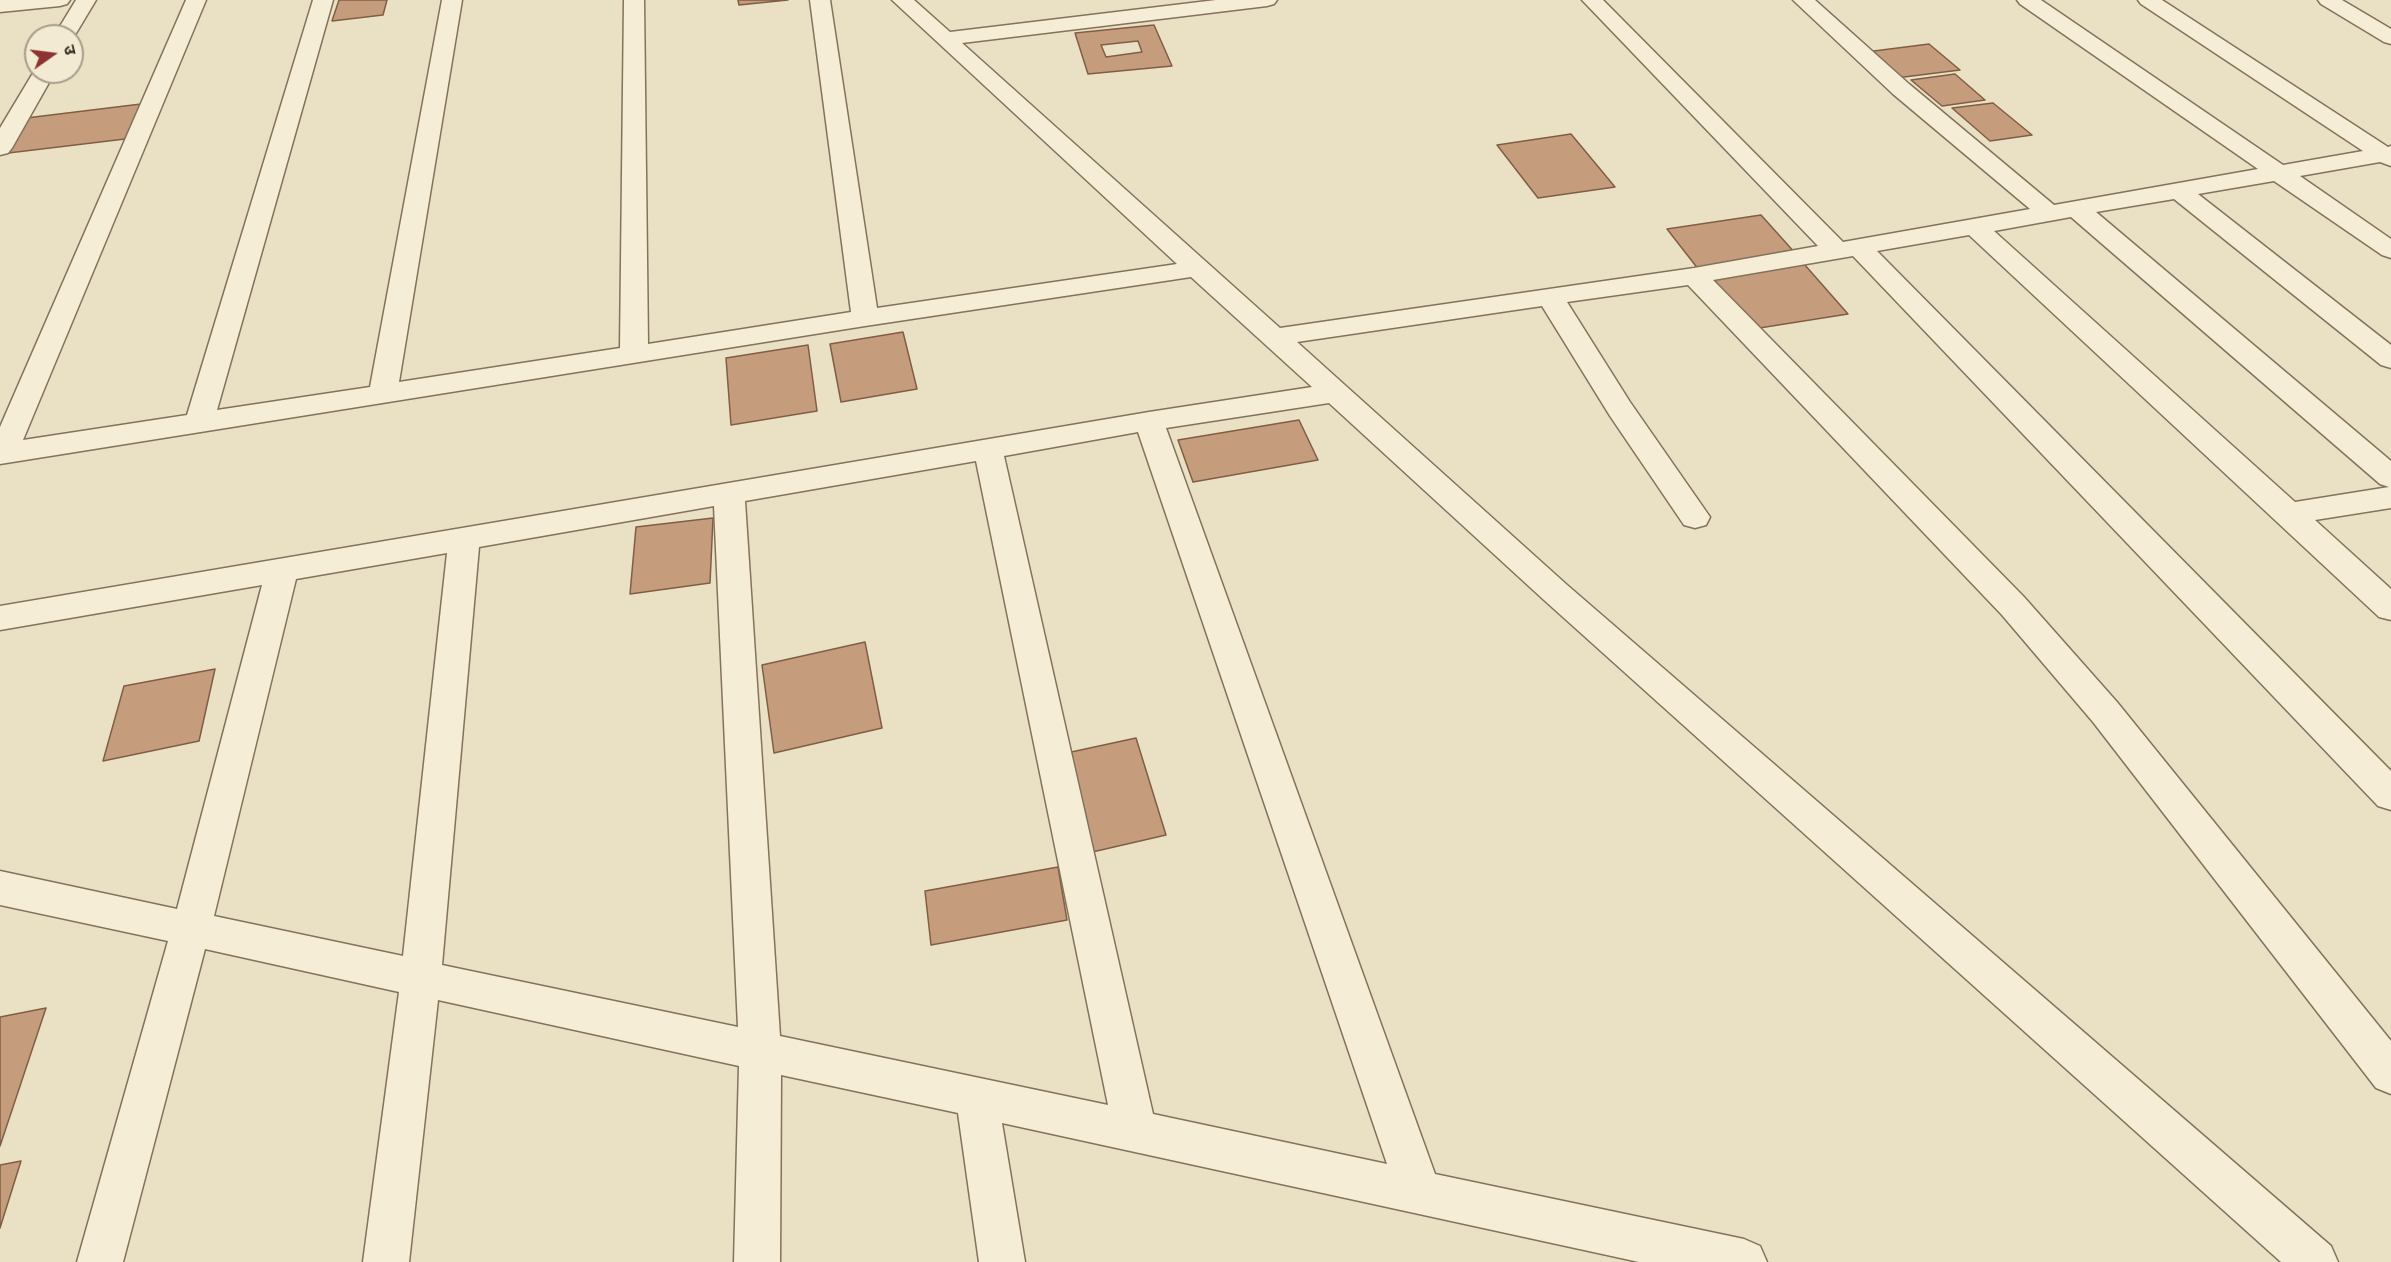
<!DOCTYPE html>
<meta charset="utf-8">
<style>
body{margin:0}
#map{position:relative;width:2391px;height:1262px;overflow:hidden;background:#eae0c4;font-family:"Zilla Slab","Noto Sans Devanagari",serif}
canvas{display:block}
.north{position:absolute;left:24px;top:24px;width:60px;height:60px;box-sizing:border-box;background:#f2ead3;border:2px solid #a69d8b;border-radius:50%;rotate:76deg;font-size:16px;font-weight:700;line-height:24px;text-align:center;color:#342a1f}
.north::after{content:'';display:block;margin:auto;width:21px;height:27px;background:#8d3331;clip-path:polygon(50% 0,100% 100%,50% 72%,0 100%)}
</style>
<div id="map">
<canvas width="2391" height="1262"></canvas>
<div class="north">उ</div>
</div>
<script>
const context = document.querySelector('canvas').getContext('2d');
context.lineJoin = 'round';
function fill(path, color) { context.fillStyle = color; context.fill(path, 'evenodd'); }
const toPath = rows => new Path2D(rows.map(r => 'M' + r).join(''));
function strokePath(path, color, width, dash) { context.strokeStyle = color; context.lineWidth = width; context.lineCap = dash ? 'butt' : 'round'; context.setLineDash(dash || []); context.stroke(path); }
const building = toPath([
 [339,0,387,0,383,15,332,21,339,0],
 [738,0,788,0,739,5,738,0],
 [1154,25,1172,66,1088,74,1075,33,1154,25],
 [1138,41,1142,52,1106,57,1101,45,1138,41],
 [1929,44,1960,70,1896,78,1866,52,1929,44],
 [1955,74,1985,100,1942,106,1911,80,1955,74],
 [1993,103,2032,135,1990,141,1952,108,1993,103],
 [141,104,125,139,0,154,18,119,141,104],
 [1571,134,1615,187,1538,198,1497,145,1571,134],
 [1761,215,1796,254,1699,270,1667,229,1761,215],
 [1804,264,1848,314,1753,329,1712,277,1804,264],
 [903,332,917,389,841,402,830,344,903,332],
 [808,345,817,411,731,425,726,358,808,345],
 [1299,420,1318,460,1193,482,1178,440,1299,420],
 [713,518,710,583,630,594,636,527,713,518],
 [865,642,882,728,774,753,762,665,865,642],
 [215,669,199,741,103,761,124,686,215,669],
 [1136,738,1166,835,1088,853,1062,754,1136,738],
 [1058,867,1067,920,931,945,925,891,1058,867],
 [46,1008,0,1146,0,1017,46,1008],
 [21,1161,0,1228,0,1165,21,1161]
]);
fill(building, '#c59d7d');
strokePath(building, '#805e44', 1.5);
const minor = toPath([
 [0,0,70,0,67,4,60,6,0,12,0,0],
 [76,0,96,0,72,40,72,36,54,36,76,0],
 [186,0,206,0,23,440,187,415,313,0,333,0,217,410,370,387,442,0,462,0,399,382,620,348,624,0,644,0,648,344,851,312,810,0,830,0,877,308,1177,264,892,0,914,0,950,32,1216,0,1277,0,1274,4,1267,6,962,43,1280,328,1694,268,1818,246,1582,0,1603,0,1843,242,2030,209,1893,94,1793,0,1815,0,1909,84,2054,205,2258,169,2020,4,2017,0,2041,0,2283,165,2363,151,2141,4,2138,0,2162,0,2388,147,2391,146,2391,166,2380,162,2300,176,2391,239,2391,258,2382,255,2274,181,2198,194,2391,345,2391,368,2381,365,2174,199,2096,212,2391,461,2391,508,2315,520,2391,589,2391,620,2379,617,1969,235,1877,251,2391,771,2391,810,2378,806,1853,256,1713,280,2024,597,2117,702,2391,1041,2391,1094,2376,1088,2093,722,2002,615,1688,285,1567,302,1630,402,1710,517,1706,525,1695,528,1684,525,1610,416,1542,306,1297,342,1566,584,2331,1246,2338,1262,2281,1262,1544,600,1329,403,1166,428,1435,1174,1744,1239,1760,1246,1767,1262,1639,1262,1002,1123,1025,1262,979,1262,958,1113,781,1075,780,1262,734,1262,739,1066,438,1000,409,1262,363,1262,399,992,205,949,123,1262,77,1262,168,941,0,905,0,871,177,909,262,585,0,630,0,606,1149,412,1312,387,1191,277,865,326,0,464,0,427,186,0],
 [2071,217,2380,484,2389,487,2295,502,1994,231,2071,217],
 [1138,432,1387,1164,1153,1114,1004,456,1138,432],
 [976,461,1108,1105,780,1036,745,501,976,461],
 [714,506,738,1027,442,965,479,547,714,506],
 [447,553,403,956,214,916,296,579,447,553],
 [2318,0,2342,0,2391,29,2391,44,2384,42,2321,4,2318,0],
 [36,68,36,72,55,72,12,148,8,153,0,155,0,128,36,68]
]);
strokePath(minor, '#83725c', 3);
fill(minor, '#f6edd6');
</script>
